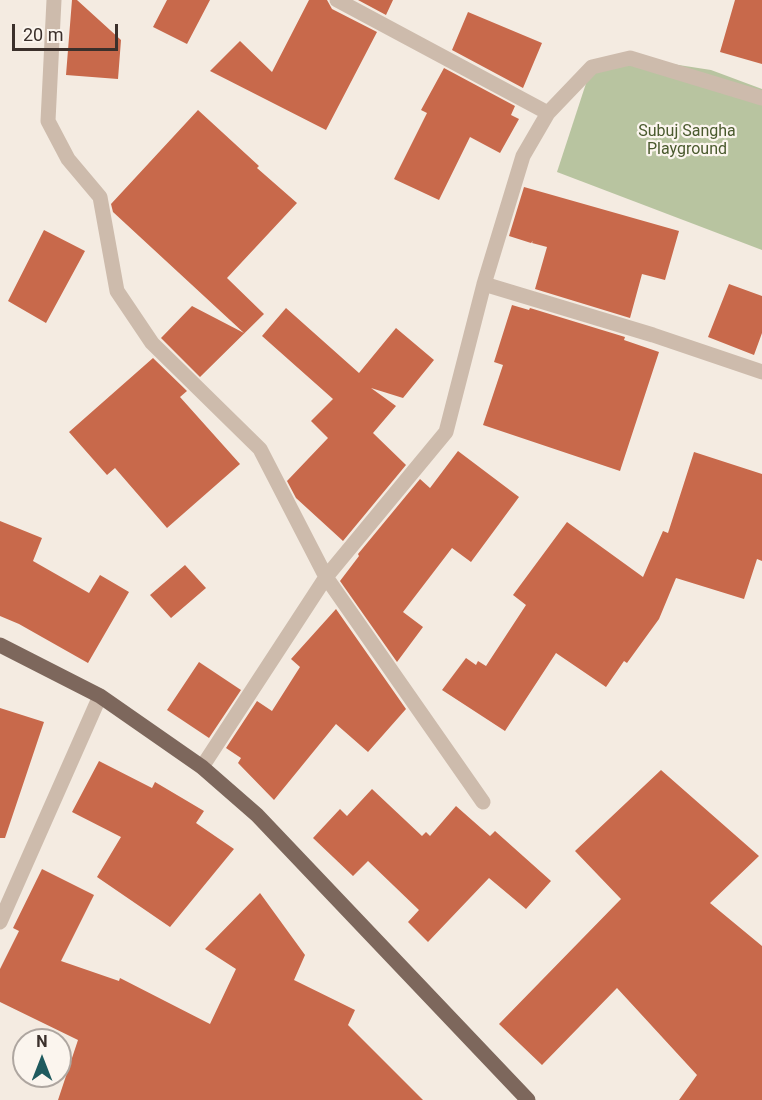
<!DOCTYPE html>
<style>
body{margin:0}
#map{position:relative;width:762px;height:1100px;overflow:hidden;background:#f4ebe1;font-family:Roboto,sans-serif}
canvas{display:block}
.north{position:absolute;left:12px;top:1028px;width:60px;height:60px;box-sizing:border-box;background:#fbf5ee;border:2px solid #aea6a0;border-radius:50%;rotate:0deg;font-size:16px;font-weight:700;line-height:24px;text-align:center;color:#3b302b}
.north::after{content:'';display:block;margin:auto;width:21px;height:27px;background:#1f5a5e;clip-path:polygon(50% 0,100% 100%,50% 72%,0 100%)}
.scale{position:absolute;left:12px;top:24px;width:106px;height:27px;box-sizing:border-box;border:3px solid #3b302b;border-top:0;padding-left:8px;font-size:18px;line-height:21px;white-space:nowrap;color:#3b302b;-webkit-text-stroke:4px #fbf5ee;paint-order:stroke}
</style>
<div id="map">
<canvas width="762" height="1100"></canvas>
<div class="north">N</div>
<div class="scale">20 m</div>
</div>
<script>
const context = document.querySelector('canvas').getContext('2d');
context.lineJoin = 'round';
function fill(path, color) { context.fillStyle = color; context.fill(path, 'evenodd'); }
const toPath = rows => new Path2D(rows.map(r => 'M' + r).join(''));
function strokePath(path, color, width, dash) { context.strokeStyle = color; context.lineWidth = width; context.lineCap = dash ? 'butt' : 'round'; context.setLineDash(dash || []); context.stroke(path); }
function write(font, color, halo, rows, align = 'center') {
  context.font = font + ' Roboto,sans-serif'; context.lineWidth = 4.5; context.setLineDash([]); context.textBaseline = 'middle'; context.strokeStyle = halo; context.fillStyle = color; for (const [text, x, y, turn = 0] of rows) {
    context.save(); context.translate(x, y); context.rotate((+turn || 0) * Math.PI / 180); context.textAlign = isNaN(turn) ? turn : align; if (halo) context.strokeText(text, 0, 0); context.fillText(text, 0, 0); context.restore();
  }
}
fill(toPath([
 [614,55,711,70,762,89,762,250,557,172,593,62]
]), '#b8c4a0');
fill(toPath([
 [72,0,77,0,121,40,118,79,66,75],
 [167,0,210,0,187,44,153,27],
 [309,0,327,0,332,9,377,32,326,130,210,71,240,41,272,72],
 [358,0,393,0,386,15],
 [735,0,762,0,762,64,720,52],
 [468,12,542,43,523,88,452,50],
 [444,68,515,106,511,115,519,119,500,153,470,137,439,200,394,179,427,113,421,110],
 [198,110,259,166,257,168,297,203,227,278,264,314,200,377,161,338,192,306,244,333,113,212,111,204],
 [524,187,679,231,665,280,642,274,630,318,535,289,547,247,532,243,533,241,531,243,509,236],
 [44,230,85,251,46,323,8,301],
 [729,284,762,296,762,333,754,355,708,337],
 [512,305,529,310,530,308,625,337,624,340,659,352,620,471,483,425,503,365,494,362],
 [286,308,359,373,396,328,434,360,403,398,371,388,396,406,373,433,406,465,343,541,296,498,287,481,328,438,311,421,333,399,262,336],
 [153,358,187,391,180,397,240,464,167,528,115,468,107,475,69,432],
 [458,451,519,497,471,562,452,548,403,612,423,627,397,662,340,581,359,556,358,554,420,479,430,488],
 [694,452,762,474,762,561,757,559,744,599,676,578,659,619,627,663,624,661,606,687,556,653,505,731,442,690,466,658,476,665,478,661,486,666,526,605,513,595,567,522,643,577,663,531,668,533],
 [0,521,42,538,33,561,89,593,100,575,129,592,88,663,19,624,0,616],
 [185,565,206,588,171,618,150,595],
 [336,609,406,709,368,752,336,724,274,800,238,763,241,758,226,748,257,701,272,711,300,667,291,659],
 [199,662,241,690,209,738,167,710],
 [0,708,44,722,5,838,0,838],
 [99,761,152,788,155,782,204,811,196,823,234,849,170,927,97,877,121,837,72,812],
 [661,770,759,856,710,903,762,946,762,1100,679,1100,697,1075,617,988,542,1065,499,1024,621,899,575,851],
 [372,789,422,836,426,832,430,836,456,806,490,836,495,831,551,881,526,909,489,878,428,942,408,922,419,910,368,861,353,876,313,838,340,809,347,816],
 [42,869,94,895,61,961,119,981,120,978,210,1024,236,969,205,949,260,893,305,955,294,980,355,1010,348,1025,423,1100,58,1100,78,1040,0,1002,0,969,19,931,13,928]
]), '#c8694b');
strokePath(toPath([
 [54,0,48,121,68,159,100,197,117,291,152,343,260,449,326,577,483,802],
 [337,0,548,113],
 [484,284,653,335,762,372],
 [202,767,326,577,446,432,484,284,523,156,548,113,592,67,630,58,762,98],
 [0,922,100,696]
]), '#cdbbac', 15);
strokePath(toPath([
 [0,645,100,696,202,767,257,815,528,1100]
]), '#7d675c', 15);
write('16px', '#4a5a2e', '#fbf5ee', [
 ["Subuj Sangha",687,132],
 ["Playground",687,150]
]);
</script>
